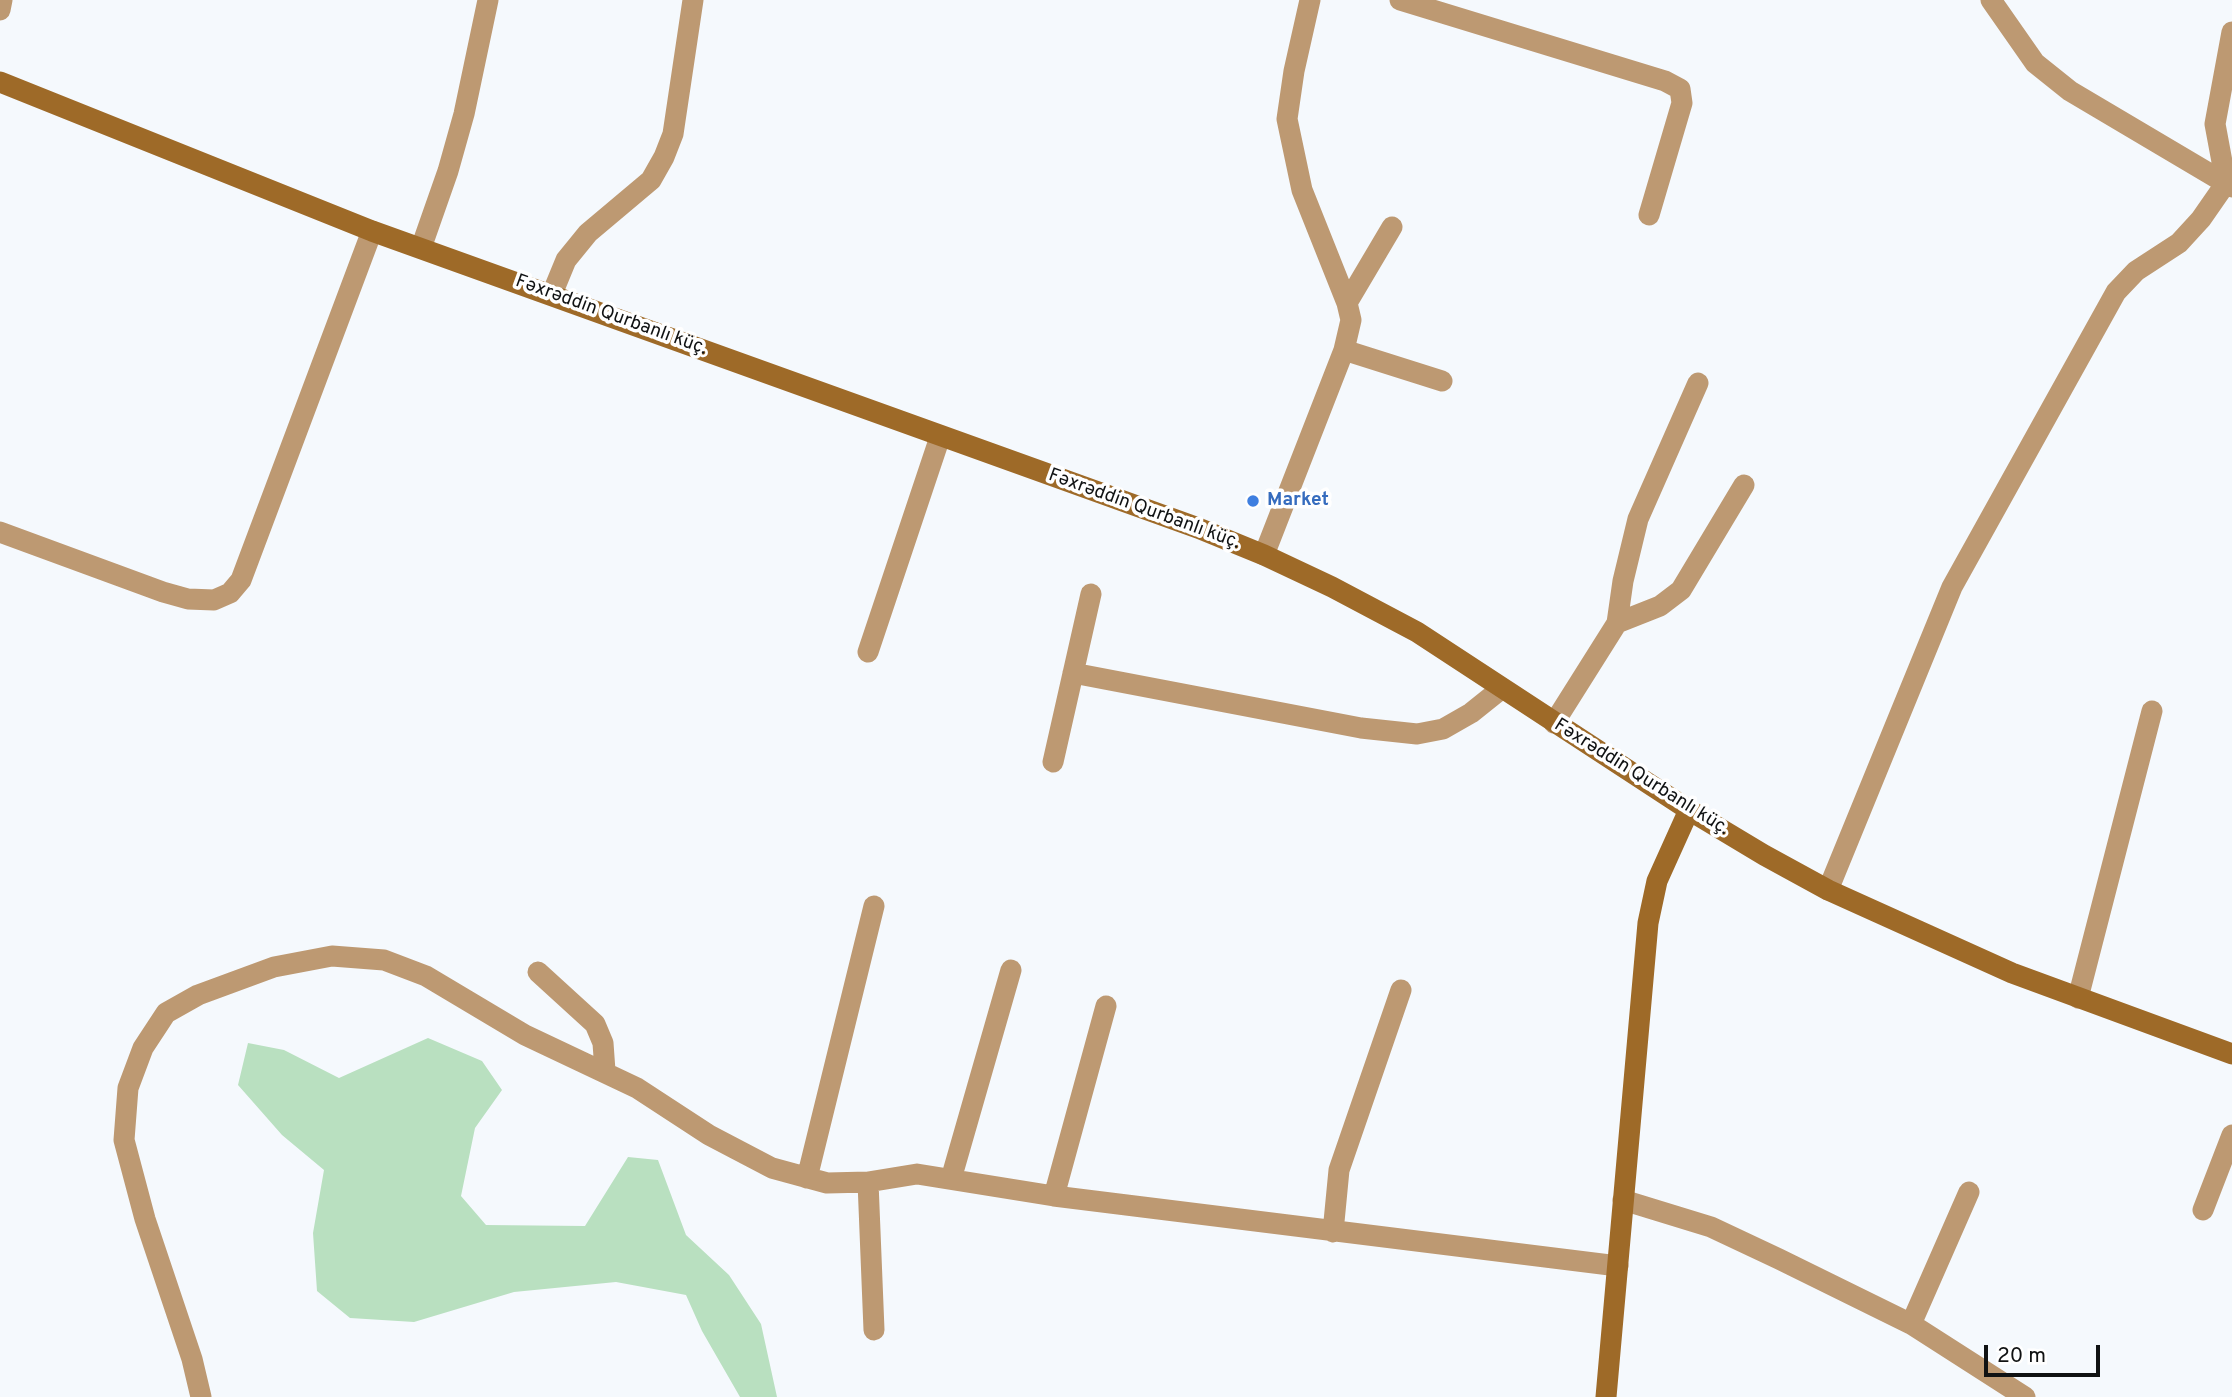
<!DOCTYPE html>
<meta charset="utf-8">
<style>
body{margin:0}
#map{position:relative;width:2232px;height:1397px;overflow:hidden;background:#f5f9fd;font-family:Overpass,sans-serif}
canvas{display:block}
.scale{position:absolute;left:1984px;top:1345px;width:116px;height:32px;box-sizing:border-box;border:4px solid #101213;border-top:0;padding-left:9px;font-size:21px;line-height:24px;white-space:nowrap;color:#101213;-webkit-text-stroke:5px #fff;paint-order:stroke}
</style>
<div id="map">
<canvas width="2232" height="1397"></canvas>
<div class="scale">20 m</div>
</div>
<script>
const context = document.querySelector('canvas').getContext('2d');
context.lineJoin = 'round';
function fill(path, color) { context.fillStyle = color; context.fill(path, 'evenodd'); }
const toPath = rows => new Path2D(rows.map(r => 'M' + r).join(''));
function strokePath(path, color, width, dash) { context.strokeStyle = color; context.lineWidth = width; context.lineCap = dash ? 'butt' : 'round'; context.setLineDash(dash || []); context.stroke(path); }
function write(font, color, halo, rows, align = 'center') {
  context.font = font + ' Overpass,sans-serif'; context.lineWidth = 7; context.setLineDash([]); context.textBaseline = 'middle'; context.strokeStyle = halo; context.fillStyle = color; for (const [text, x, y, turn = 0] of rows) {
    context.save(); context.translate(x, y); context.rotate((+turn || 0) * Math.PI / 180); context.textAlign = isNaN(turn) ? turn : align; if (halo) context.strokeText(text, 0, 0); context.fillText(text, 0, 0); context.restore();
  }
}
fill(toPath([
 [428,1038,482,1061,502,1090,475,1128,461,1196,486,1225,585,1226,628,1157,658,1160,686,1235,729,1275,761,1324,777,1397,740,1397,702,1331,686,1295,616,1282,514,1292,414,1322,350,1318,317,1291,313,1233,324,1170,282,1135,238,1085,248,1043,284,1050,339,1078]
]), '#b9e0c0');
strokePath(toPath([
 [1400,0,1665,81,1680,89,1682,103,1649,215],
 [1991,0,2035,63,2070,91,2232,187],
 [0,10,2,0],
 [2226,183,2215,124,2232,32],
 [421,248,448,171,464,114,488,0],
 [552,294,566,260,588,233,651,180,664,157,673,134,693,0],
 [1347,303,1392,227],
 [1344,350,1442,381],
 [0,532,163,592,188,599,214,600,230,593,241,580,372,231],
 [1264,555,1344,350,1351,320,1347,303,1302,190,1287,119,1294,71,1310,0],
 [1617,623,1660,606,1681,590,1744,485],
 [868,652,940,437],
 [1073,673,1361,728,1417,734,1443,729,1471,713,1501,689],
 [1554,723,1617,623,1623,581,1638,519,1698,383],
 [1053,762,1091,594],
 [1828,890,1952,587,2116,292,2136,271,2179,243,2201,219,2226,183,2232,177],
 [538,972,595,1024,603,1043,605,1071],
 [2078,998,2152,711],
 [807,1178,874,906],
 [951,1179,1011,970],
 [868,1182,874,1330],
 [1054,1196,1106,1006],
 [1623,1200,1711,1227,1779,1259,1911,1324,2025,1397],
 [2203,1210,2232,1135],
 [1333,1232,1339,1170,1401,990],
 [1911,1324,1969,1192],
 [201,1397,192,1359,145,1219,124,1140,128,1088,143,1048,166,1013,198,995,274,967,332,956,384,960,426,976,525,1035,637,1088,709,1135,772,1168,827,1183,868,1182,917,1174,1054,1196,1618,1266]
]), '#bd9972', 21);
strokePath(toPath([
 [0,82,372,231,1198,528,1264,555,1332,587,1417,632,1689,810,1764,855,1828,890,2012,973,2232,1054],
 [1606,1397,1648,923,1657,881,1689,810]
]), '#9e6a28', 21);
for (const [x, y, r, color] of [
 [1253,501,7,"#3f7fe0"]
]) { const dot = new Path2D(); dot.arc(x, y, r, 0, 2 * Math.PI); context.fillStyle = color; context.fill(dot); strokePath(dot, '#fff', 2.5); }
write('19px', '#101213', '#fff', [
 ["Fəxrəddin Qurbanlı küç.",611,316,20],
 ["Fəxrəddin Qurbanlı küç.",1144,510,20],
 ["Fəxrəddin Qurbanlı küç.",1641,778,32]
]);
write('bold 19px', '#366cbe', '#fff', [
 ["Market",1267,501]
], 'left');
</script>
